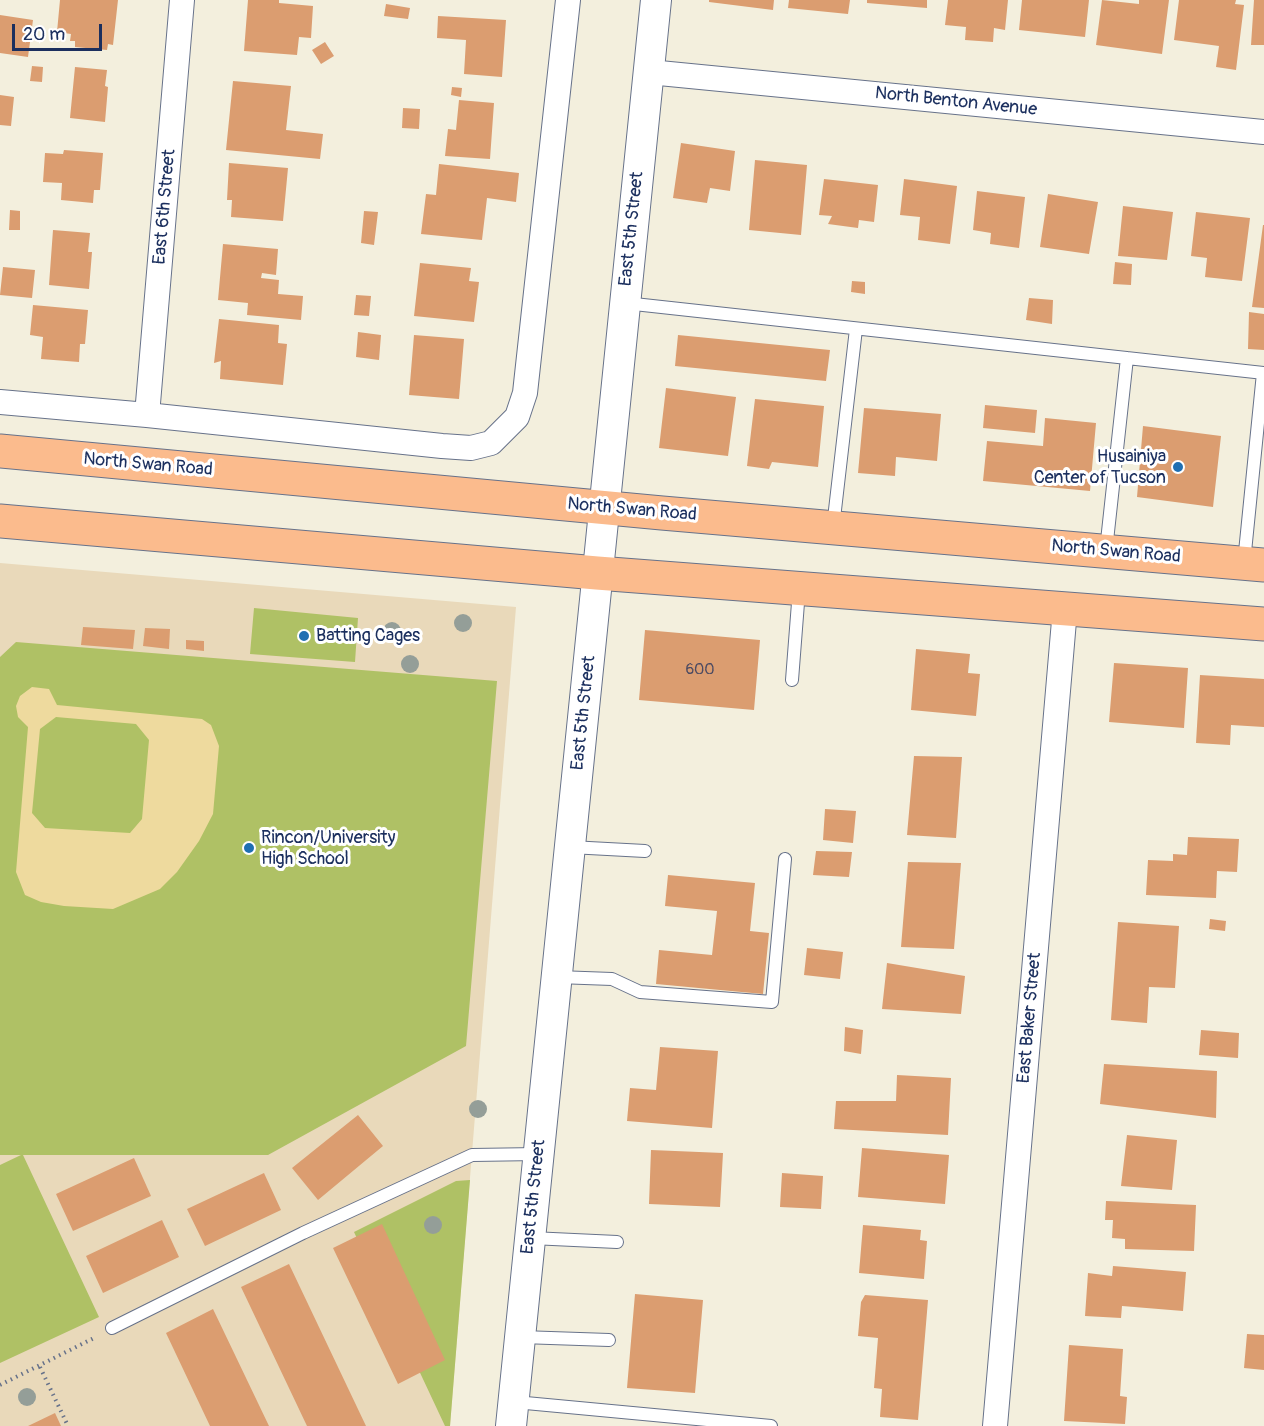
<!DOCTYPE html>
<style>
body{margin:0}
#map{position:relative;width:1264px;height:1426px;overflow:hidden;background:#f3efdd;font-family:Pangolin,sans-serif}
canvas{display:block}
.scale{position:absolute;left:12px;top:24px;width:90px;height:27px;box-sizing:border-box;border:3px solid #1b2f5e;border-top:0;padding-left:8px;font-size:18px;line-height:21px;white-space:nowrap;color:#1b2f5e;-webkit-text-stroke:4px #fff;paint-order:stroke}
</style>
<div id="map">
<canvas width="1264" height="1426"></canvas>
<div class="scale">20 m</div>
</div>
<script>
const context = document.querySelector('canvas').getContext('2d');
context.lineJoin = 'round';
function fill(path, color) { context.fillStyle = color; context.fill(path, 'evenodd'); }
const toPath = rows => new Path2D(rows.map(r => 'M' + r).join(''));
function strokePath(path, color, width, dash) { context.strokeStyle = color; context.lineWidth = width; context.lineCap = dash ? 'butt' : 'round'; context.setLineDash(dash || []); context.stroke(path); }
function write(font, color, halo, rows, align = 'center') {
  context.font = font + ' Pangolin,sans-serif'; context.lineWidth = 6; context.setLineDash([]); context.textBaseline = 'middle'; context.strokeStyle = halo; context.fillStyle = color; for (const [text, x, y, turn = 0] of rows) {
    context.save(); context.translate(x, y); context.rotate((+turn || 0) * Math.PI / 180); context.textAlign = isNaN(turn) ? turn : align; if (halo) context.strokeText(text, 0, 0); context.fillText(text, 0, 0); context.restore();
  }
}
fill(toPath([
 [0,563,516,607,450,1426,0,1426]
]), '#e9d9ba');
fill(toPath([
 [254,608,358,618,355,662,250,654],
 [16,642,497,681,466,1046,268,1155,23,1155,99,1317,0,1363,0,1165,21,1155,0,1155,0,657],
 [470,1180,450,1426,445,1426,354,1232,456,1181]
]), '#afc165');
fill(toPath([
 [32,687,49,689,57,705,202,719,211,725,219,746,213,814,199,841,177,872,160,889,113,909,64,906,41,902,25,895,16,872,28,727,18,717,16,706,20,696],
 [56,717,136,724,149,740,142,819,130,833,45,828,32,813,40,729]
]), '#eeda9e');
fill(toPath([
 [60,0,118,0,113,45,108,44,107,50,75,47,75,41,70,41,71,34,57,32],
 [248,0,279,0,279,3,313,6,311,38,299,37,297,55,244,51],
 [709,0,774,0,773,10,709,2],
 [789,0,850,0,848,14,788,8],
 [867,0,927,0,927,8,867,3],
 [948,0,1008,0,1005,30,994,28,993,42,965,40,966,27,945,25],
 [1022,0,1089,0,1085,37,1019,30],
 [1102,0,1139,4,1139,0,1169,0,1162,54,1096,45],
 [1179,0,1236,0,1235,4,1244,5,1236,70,1216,67,1219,46,1174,40],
 [1254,0,1264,0,1264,45,1251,45],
 [386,4,410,8,408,19,384,16],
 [0,15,33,20,28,57,0,53],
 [438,16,506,20,502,77,464,74,466,40,437,38],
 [325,42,334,56,321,64,312,50],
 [32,66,43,67,42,82,30,81],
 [75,67,107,70,105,86,108,87,105,122,70,118],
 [233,81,291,86,286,130,323,134,320,159,226,150],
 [452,87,462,88,461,97,451,95],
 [0,95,14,97,11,126,0,125],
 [459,100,494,103,490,159,445,156,448,129,456,130],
 [403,108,420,109,419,129,402,128],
 [681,143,735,151,730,191,710,188,707,203,673,198],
 [64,150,103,153,100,190,94,190,93,203,61,200,62,183,43,182,45,153,63,154],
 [755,160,807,165,801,235,749,230],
 [229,163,288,168,283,221,231,217,232,200,227,200],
 [439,164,519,173,516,202,487,198,482,240,421,234,426,194,436,195],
 [824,179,878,185,874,222,859,220,858,228,828,224,832,216,819,215],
 [904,179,957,186,950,244,918,240,920,217,900,215],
 [977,191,1025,197,1019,248,990,244,991,233,973,230],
 [1048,194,1098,202,1089,254,1040,247],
 [1123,206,1173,212,1167,260,1118,256],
 [10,210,20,211,20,230,9,230],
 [364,211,378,212,374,245,361,243],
 [1196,212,1250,218,1242,281,1205,277,1207,258,1191,256],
 [1263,225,1264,225,1264,308,1252,307],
 [53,230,90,233,88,252,92,252,89,289,49,285],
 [223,244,278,249,276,275,262,273,261,278,279,280,278,294,303,296,301,320,247,315,248,303,218,300],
 [1115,262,1132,264,1131,285,1113,284],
 [420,263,471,268,469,281,479,282,474,322,414,316],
 [3,267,35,270,32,298,0,295],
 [852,281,865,282,865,294,851,292],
 [356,295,371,296,369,316,354,315],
 [1029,298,1053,300,1052,324,1026,320],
 [33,305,88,310,85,344,80,344,79,362,41,359,43,337,30,335],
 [1249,312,1264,314,1264,350,1248,349],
 [219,319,279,325,278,343,287,344,283,385,220,379,221,361,214,363],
 [358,332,381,335,379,360,356,357],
 [414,335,464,339,459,399,409,395],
 [678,335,830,350,826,381,675,366],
 [666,388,736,397,728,456,659,448],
 [755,399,824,406,818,467,772,462,769,469,747,466],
 [985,405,1037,410,1035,433,983,428],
 [864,408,941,414,937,461,896,457,895,476,858,473],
 [1045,418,1096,423,1090,491,983,481,987,441,1043,446],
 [1143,426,1221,436,1213,507,1137,497],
 [83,627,135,630,133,649,81,645],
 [145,628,170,629,169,649,143,646],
 [645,630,760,640,754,710,639,700],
 [186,640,204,641,204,651,186,649],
 [916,649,970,654,968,673,980,674,976,716,911,710],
 [1114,663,1188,668,1184,728,1109,722],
 [1200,675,1264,679,1264,727,1231,725,1230,745,1196,743],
 [914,756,962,757,956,838,907,835],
 [825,809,856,811,853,843,823,840],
 [1188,837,1239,839,1237,872,1217,871,1216,898,1146,895,1148,860,1173,861,1173,854,1187,855],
 [816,851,852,852,849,877,813,875],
 [908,862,961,863,954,949,901,947],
 [668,875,755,883,750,931,769,933,763,994,656,984,659,950,712,955,717,911,665,906],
 [1210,919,1226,921,1225,931,1209,929],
 [1118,922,1179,926,1175,988,1149,987,1147,1023,1111,1020],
 [807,948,843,952,840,979,804,975],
 [887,963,965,976,961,1014,882,1009],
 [845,1027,863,1030,861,1054,844,1051],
 [1201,1030,1239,1033,1238,1058,1199,1055],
 [660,1047,718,1051,712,1128,627,1121,630,1088,656,1090],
 [1104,1064,1217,1071,1216,1118,1100,1104],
 [897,1075,951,1078,948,1135,834,1129,836,1101,896,1101],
 [358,1115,383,1146,318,1200,292,1168],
 [1127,1135,1177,1140,1172,1190,1121,1186],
 [862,1148,949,1155,945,1204,858,1197],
 [651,1150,723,1153,720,1207,649,1204],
 [134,1158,151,1196,73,1231,56,1194],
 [264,1173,281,1210,205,1246,187,1209],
 [782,1173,823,1176,821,1209,780,1207],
 [1106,1201,1196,1205,1194,1251,1125,1249,1125,1239,1112,1238,1113,1220,1105,1220],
 [162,1220,179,1257,103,1293,86,1256],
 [382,1224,445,1360,398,1384,333,1248],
 [863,1225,921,1230,920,1240,927,1241,924,1279,859,1273],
 [289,1264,366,1426,307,1426,241,1287],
 [1113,1266,1186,1272,1183,1311,1122,1306,1121,1318,1085,1316,1088,1273,1112,1276],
 [635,1294,703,1300,695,1393,627,1388],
 [865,1295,928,1300,918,1420,880,1417,882,1389,874,1388,878,1338,858,1336,861,1302],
 [213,1309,269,1426,210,1426,166,1333],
 [1247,1334,1264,1335,1264,1370,1244,1368],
 [1069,1345,1123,1349,1120,1396,1127,1397,1125,1424,1064,1421],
 [55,1413,61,1426,28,1426]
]), '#db9d70');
const service = toPath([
 [625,303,1264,373],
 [833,527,856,329],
 [1106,550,1127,358],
 [1244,562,1263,373],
 [792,680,799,590],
 [570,847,645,851],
 [557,977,612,979,640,992,772,1002,785,859],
 [531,1238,617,1242],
 [112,1328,303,1233,472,1155,538,1154],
 [521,1337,609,1340],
 [515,1402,771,1426]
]);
const minor = toPath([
 [649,72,1264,132],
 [0,402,147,415,442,446,471,448,491,443,517,417,525,393,568,0],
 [147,415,182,0],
 [995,1426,1065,609]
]);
const tertiary = toPath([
 [511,1426,656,0]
]);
const primary = toPath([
 [0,451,662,513,1264,565],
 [0,521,597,573,1264,624]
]);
strokePath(service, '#67728a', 14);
strokePath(minor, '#67728a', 26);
strokePath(tertiary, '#67728a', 32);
strokePath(primary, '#67728a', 35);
strokePath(toPath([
 [40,1367,68,1426],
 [0,1385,96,1337]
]), '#67728a', 4, [1.5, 4.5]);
strokePath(service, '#fff', 12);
strokePath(minor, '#fff', 24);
strokePath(tertiary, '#fff', 30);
strokePath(primary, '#fbbb8d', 33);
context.fillStyle = '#949e98';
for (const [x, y] of [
 [463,623],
 [392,631],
 [410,664],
 [478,1109],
 [433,1225],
 [27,1397]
]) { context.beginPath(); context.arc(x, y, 9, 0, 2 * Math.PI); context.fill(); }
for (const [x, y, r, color] of [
 [1178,467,6,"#1f6fb2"],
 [304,636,6,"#1f6fb2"],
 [249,848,6,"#1f6fb2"]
]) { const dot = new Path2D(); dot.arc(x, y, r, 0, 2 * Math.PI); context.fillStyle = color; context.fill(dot); strokePath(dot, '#fff', 2); }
write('15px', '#4b4a62', null, [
 ["600",700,670]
]);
write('18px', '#1b2f5e', '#fff', [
 ["North Benton Avenue",956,102,6],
 ["East 6th Street",165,207,-85],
 ["East 5th Street",632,229,-84],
 ["North Swan Road",148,465,5],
 ["North Swan Road",632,510,5],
 ["North Swan Road",1116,552,5],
 ["East 5th Street",584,713,-84],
 ["East Baker Street",1030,1018,-85],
 ["East 5th Street",534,1197,-84]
]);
write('18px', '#1b2f5e', '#fff', [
 ["Husainiya",1166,457,"right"],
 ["Center of Tucson",1166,478,"right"],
 ["Batting Cages",316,636],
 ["Rincon/University",261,838],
 ["High School",261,859]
], 'left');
</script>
